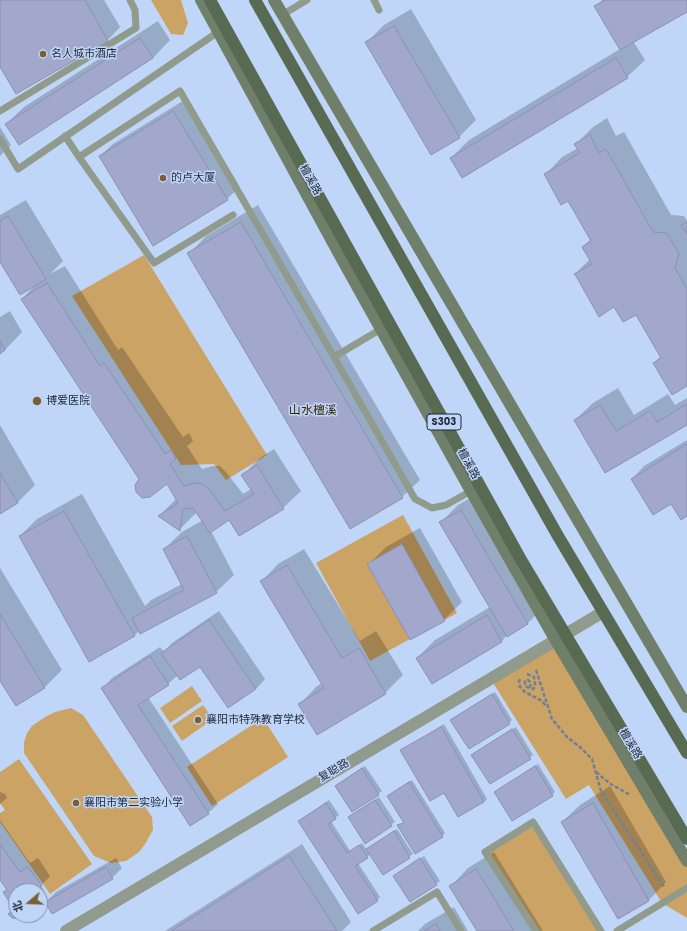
<!DOCTYPE html>
<meta charset="utf-8">
<style>
body{margin:0}
#map{position:relative;width:687px;height:931px;overflow:hidden;background:#bfd6f8;font-family:Poppins,"Noto Sans SC",sans-serif}
canvas{display:block}
.north{position:absolute;left:8px;top:883px;width:40px;height:40px;box-sizing:border-box;background:#bfd6f8;border:1px solid #7f90aa;border-radius:50%;rotate:251deg;font-size:11px;font-weight:700;line-height:16px;text-align:center;color:#1f2734}
.north::after{content:'';display:block;margin:auto;width:14px;height:18px;background:#7b5f32;clip-path:polygon(50% 0,100% 100%,50% 72%,0 100%)}
</style>
<div id="map">
<canvas width="687" height="931"></canvas>
<div class="north">北</div>
</div>
<script>
const context = document.querySelector('canvas').getContext('2d');
context.lineJoin = 'round';
function fill(path, color) { context.fillStyle = color; context.fill(path, 'evenodd'); }
const toPath = rows => new Path2D(rows.map(r => 'M' + r).join(''));
function strokePath(path, color, width, dash) { context.strokeStyle = color; context.lineWidth = width; context.lineCap = dash ? 'butt' : 'round'; context.setLineDash(dash || []); context.stroke(path); }
function write(font, color, halo, rows, align = 'center') {
  context.font = font + ' Poppins,"Noto Sans SC",sans-serif'; context.lineWidth = 3; context.setLineDash([]); context.textBaseline = 'middle'; context.strokeStyle = halo; context.fillStyle = color; for (const [text, x, y, turn = 0] of rows) {
    context.save(); context.translate(x, y); context.rotate((+turn || 0) * Math.PI / 180); context.textAlign = isNaN(turn) ? turn : align; if (halo) context.strokeText(text, 0, 0); context.fillText(text, 0, 0); context.restore();
  }
}
fill(toPath([
 [151,0,181,0,188,23,183,35,171,34],
 [144,255,267,455,226,480,214,464,181,465,72,296],
 [403,515,457,613,370,661,316,563],
 [555,639,687,861,687,918,662,903,589,785,566,799,490,678],
 [192,686,202,701,170,723,160,708],
 [203,705,213,719,182,741,172,726],
 [71,708,83,715,152,817,153,830,145,844,139,852,126,861,111,863,94,856,24,753,24,742,27,733,32,726,45,717,55,712],
 [263,718,288,757,212,806,187,767],
 [19,759,92,864,50,894,0,822,0,813,5,810,0,803,0,772],
 [533,822,601,931,536,931,485,852]
]), '#cba364');
fill(toPath([
 [0,0,104,0,120,27,108,40,16,93,0,65],
 [602,0,687,0,687,10,633,41,645,60,627,77,451,158,469,140,620,49,596,6],
 [411,9,476,120,459,137,366,43,384,25],
 [158,21,170,40,153,58,6,124,24,107],
 [186,99,240,187,227,199,100,156,113,144],
 [607,118,616,136,624,132,671,215,684,216,687,221,687,385,654,363,661,356,636,313,614,305,575,274,590,259,583,247,591,239,568,199,545,175,562,157,578,148,576,144,593,127],
 [0,127,11,145,0,156],
 [26,200,63,261,50,274,65,266,118,350,122,347,183,437,189,433,193,441,187,446,202,469,213,466,220,466,226,472,243,494,251,489,243,475,260,458,274,449,301,491,283,508,230,519,211,531,234,575,216,592,140,630,134,636,20,536,37,519,82,494,145,606,151,600,182,584,164,549,182,532,203,520,197,512,180,529,159,516,177,498,167,483,141,479,22,299,34,286,0,260,0,215],
 [258,205,420,480,402,497,189,254,206,236],
 [10,311,22,332,5,350,0,352,0,317],
 [618,388,634,415,668,394,675,405,687,398,687,424,606,472,575,420,593,403],
 [0,425,35,485,17,503,0,513],
 [687,440,687,515,671,502,632,479,644,466],
 [479,493,545,606,528,623,507,635,502,641,433,683,417,658,435,640,490,607,440,523,458,505],
 [420,528,462,602,444,620,410,639,368,565,386,547],
 [304,549,360,641,376,631,403,675,385,693,300,704,317,686,322,683,261,582,278,564],
 [0,568,62,670,45,687,16,705,0,679],
 [219,611,265,679,256,689,200,665,178,675,168,684,148,697,218,804,208,813,103,688,112,678,160,647,164,652,172,643],
 [495,692,512,720,509,723,455,717],
 [444,724,487,799,484,802,444,791,401,750],
 [516,727,533,755,490,783,476,752],
 [538,764,555,792,552,795,495,792],
 [365,766,382,791,352,811,339,784],
 [412,780,445,833,442,836,399,825,404,822,391,794],
 [610,786,666,882,649,900,618,918,562,822,580,805],
 [0,792,5,794,7,798,0,804],
 [379,797,395,822,365,842,352,814],
 [329,800,339,815,331,821,350,851,362,843,367,850,397,829,413,854,383,874,371,854,358,863,380,897,377,900,299,821],
 [0,820,30,863,38,858,50,876,41,886,44,890,45,898,40,904,40,891,16,891,16,915,29,915,12,917,15,908,4,893,8,889,0,878],
 [302,844,351,922,342,931,165,931],
 [494,852,543,931,479,931,451,886,468,868],
 [424,856,440,881,410,901,397,874],
 [116,858,122,868,112,878,46,902,56,892],
 [454,907,468,931,418,931,425,924]
]), '#0003');
const building = toPath([
 [0,0,85,0,108,41,16,94,0,67,0,0],
 [605,0,687,0,687,12,620,50,594,6,605,0],
 [394,26,460,138,431,155,365,42,394,26],
 [140,38,153,58,19,145,5,124,140,38],
 [616,58,628,78,462,178,450,158,616,58],
 [173,111,228,200,153,246,99,156,173,111],
 [590,135,599,153,606,149,653,232,667,233,679,254,675,268,687,289,687,386,672,395,653,363,661,358,636,315,623,322,614,307,599,317,576,276,574,274,592,264,582,247,591,241,568,201,561,205,544,174,580,153,574,144,590,135],
 [8,216,46,279,20,295,0,262,0,221,8,216],
 [241,222,403,498,350,529,187,253,241,222],
 [687,222,687,234,681,225,687,222],
 [47,283,100,366,104,363,165,454,171,450,176,459,170,464,184,486,195,483,202,484,209,489,225,511,254,494,241,475,257,465,284,509,239,536,229,520,210,533,193,508,183,509,180,531,158,516,178,503,167,484,150,497,142,498,136,492,135,485,139,479,21,299,47,283],
 [0,341,5,350,0,354,0,341],
 [687,404,687,425,605,473,574,420,600,405,616,431,650,411,657,422,687,404],
 [687,444,687,516,681,520,671,504,653,515,631,479,687,444],
 [0,473,18,503,0,514,0,473],
 [461,510,528,624,507,637,439,522,461,510],
 [64,511,135,636,89,662,19,536,64,511],
 [187,536,217,593,140,634,132,618,184,590,163,549,187,536],
 [402,544,445,621,410,640,367,564,402,544],
 [287,565,342,658,359,648,386,694,317,735,298,704,324,688,260,581,287,565],
 [0,614,45,688,16,706,0,681,0,614],
 [487,615,502,642,432,684,416,658,487,615],
 [209,620,256,689,228,708,200,667,180,680,161,653,209,620],
 [150,656,169,685,138,705,209,814,190,826,101,688,150,656],
 [492,694,510,724,469,749,450,720,492,694],
 [441,727,484,802,458,817,444,793,430,801,400,750,441,727],
 [512,729,531,759,490,784,471,755,512,729],
 [535,766,553,796,512,821,494,792,535,766],
 [362,768,379,795,352,812,335,786,362,768],
 [409,782,443,837,415,854,397,825,404,823,387,796,409,782],
 [375,800,392,826,365,844,348,817,375,800],
 [326,803,336,819,328,824,347,853,359,845,368,858,355,866,378,901,358,914,298,821,326,803],
 [593,803,649,901,618,919,561,822,593,803],
 [394,831,410,858,383,875,366,849,394,831],
 [0,844,20,872,28,867,42,886,35,891,30,884,25,887,28,891,16,891,16,915,31,915,27,919,12,918,8,914,14,909,3,892,7,890,0,880,0,844],
 [289,856,337,931,171,931,289,856],
 [420,858,437,885,410,902,393,876,420,858],
 [106,867,113,879,52,914,45,902,106,867],
 [476,869,514,931,477,931,449,886,476,869],
 [436,924,440,931,424,931,436,924]
]);
fill(building, '#a2a7cc');
strokePath(building, '#8b90b4', 1);
strokePath(toPath([
 [536,670,552,719,567,737,580,747,592,759,601,791,664,887],
 [527,674,534,677,535,683,535,687,533,689,527,687,525,685,525,681,528,680,531,683,530,688],
 [520,679,519,681,520,687,525,692,542,701,546,706],
 [596,772,609,783,630,795]
]), '#708098', 2.5, [4, 2]);
strokePath(toPath([
 [374,0,379,10],
 [282,15,307,0],
 [0,111,136,28,135,10,130,0],
 [65,136,79,157,180,91,334,357],
 [0,139,18,169,218,32],
 [79,157,154,263,233,215],
 [381,329,334,357,415,499,432,508,446,505,471,491],
 [373,931,437,892,461,931],
 [536,931,485,852,533,822,601,931],
 [617,931,687,888]
]), '#909b8d', 7);
strokePath(toPath([
 [66,931,603,612]
]), '#909b8d', 12);
strokePath(toPath([
 [201,0,338,252,471,491,555,639,687,861],
 [274,0,687,707]
]), '#6f7f6a', 12);
strokePath(toPath([
 [210,0,520,558,687,839],
 [255,0,558,536,687,753]
]), '#586b52', 12);
for (const [x, y, r, color] of [
 [43,54,4,"#7b5f32"],
 [163,178,4,"#7b5f32"],
 [37,401,5,"#7b5f32"],
 [198,720,4,"#7b5f32"],
 [76,803,4,"#7b5f32"]
]) { const dot = new Path2D(); dot.arc(x, y, r, 0, 2 * Math.PI); context.fillStyle = color; context.fill(dot); strokePath(dot, '#bfd6f8', 1.5); }
for (const [x, y, w] of [
 [444,422,34]
]) { const box = new Path2D(); box.roundRect(x - w / 2, y - 8, w, 16, 3); context.fillStyle = '#bfd6f8'; context.fill(box); strokePath(box, '#1f2734', 1); }
write('bold 10px', '#1f2734', null, [
 ["S303",444,422]
]);
write('11px', '#1f2734', '#bfd6f8', [
 ["名人城市酒店",51,54],
 ["的卢大厦",171,178],
 ["博爱医院",46,401],
 ["襄阳市特殊教育学校",206,720],
 ["襄阳市第二实验小学",84,803]
], 'left');
write('11px', '#1f2734', '#bfd6f8', [
 ["檀溪路",310,180,61],
 ["檀溪路",468,464,61],
 ["檀溪路",630,744,59],
 ["复聪路",334,771,-31]
]);
write('12px', '#392400', '#bfd6f8', [
 ["山水檀溪",313,411]
]);
</script>
